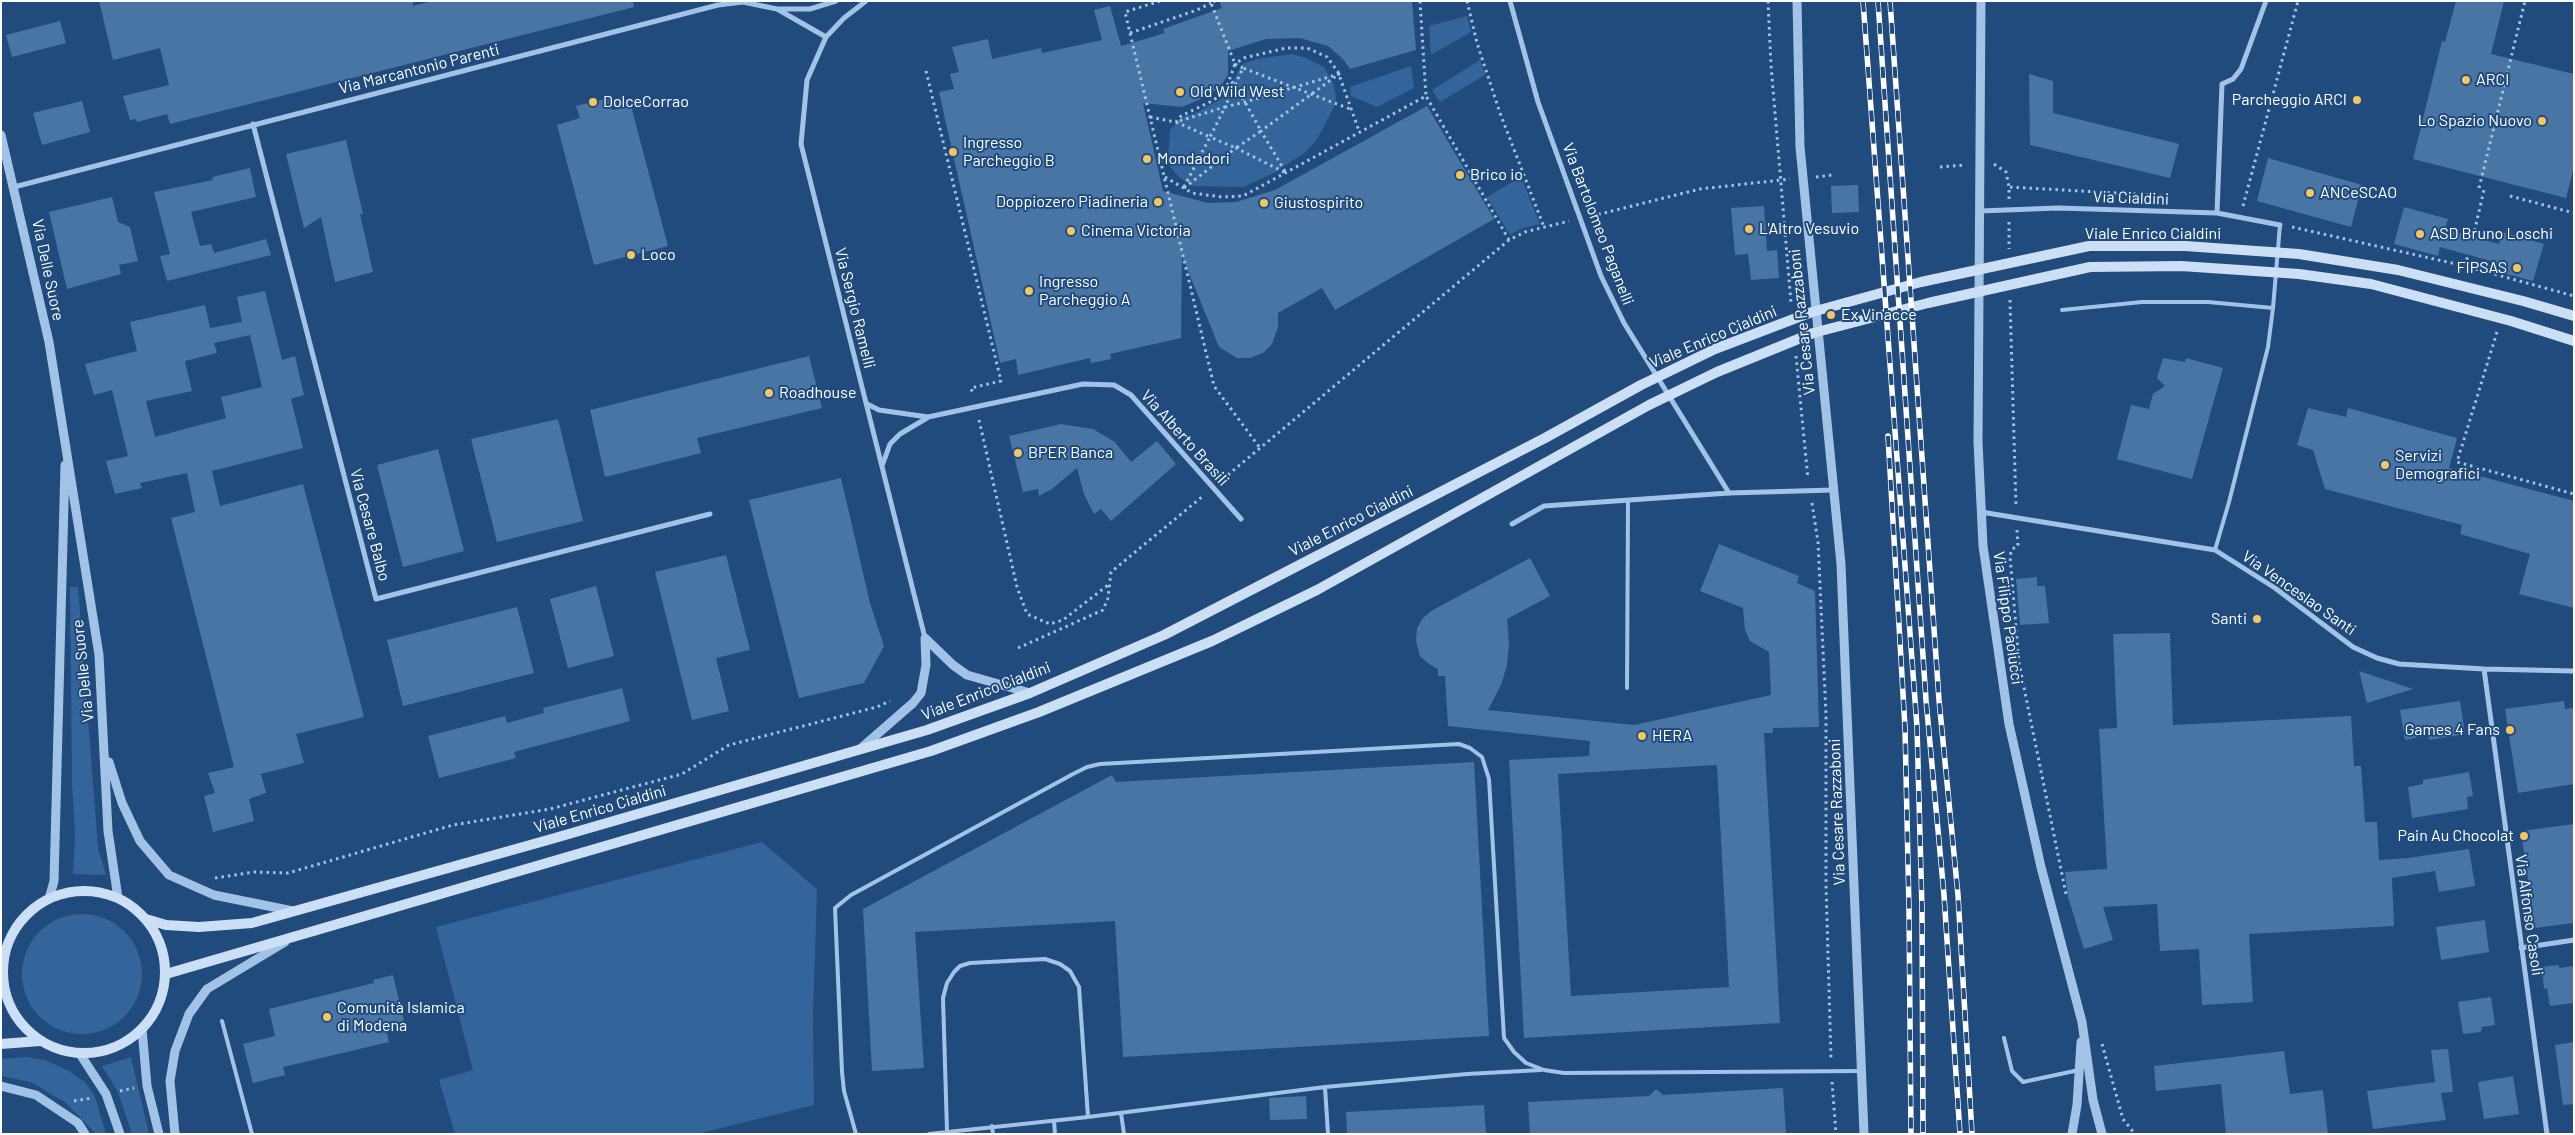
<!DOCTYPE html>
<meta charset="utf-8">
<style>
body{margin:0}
#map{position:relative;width:2575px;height:1135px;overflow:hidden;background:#204b7c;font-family:Barlow,sans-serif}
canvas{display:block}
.frame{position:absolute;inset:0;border:2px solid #fff;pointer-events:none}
</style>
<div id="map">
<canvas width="2575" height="1135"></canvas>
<div class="frame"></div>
</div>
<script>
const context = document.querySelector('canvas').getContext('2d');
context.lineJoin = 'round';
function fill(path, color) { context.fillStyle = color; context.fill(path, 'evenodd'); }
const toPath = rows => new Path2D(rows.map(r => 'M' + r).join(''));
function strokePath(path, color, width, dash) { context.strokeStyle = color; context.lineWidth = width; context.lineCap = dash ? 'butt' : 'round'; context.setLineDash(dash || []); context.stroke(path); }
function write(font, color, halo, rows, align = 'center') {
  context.font = font + ' Barlow,sans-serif'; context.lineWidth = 4; context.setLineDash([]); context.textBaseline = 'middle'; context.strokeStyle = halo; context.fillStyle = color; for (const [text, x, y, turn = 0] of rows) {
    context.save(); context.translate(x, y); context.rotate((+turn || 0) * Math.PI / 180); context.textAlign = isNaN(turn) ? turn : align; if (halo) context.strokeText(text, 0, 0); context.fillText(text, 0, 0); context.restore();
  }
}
fill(toPath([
 [1467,16,1471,32,1431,55,1429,26],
 [1292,54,1306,58,1324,67,1334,85,1336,100,1334,107,1316,141,1304,153,1274,173,1243,187,1192,186,1179,177,1171,168,1168,157,1170,130,1182,117,1194,114,1221,99,1228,91,1242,64,1257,59],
 [1480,60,1485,75,1440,102,1432,90],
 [1411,66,1414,88,1377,107,1351,96,1350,87],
 [1521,177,1540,224,1520,229,1510,235,1487,197],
 [70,587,78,587,98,848,106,875,73,874,75,836,72,782],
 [762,842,817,889,813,1016,814,1105,697,1134,455,1134,439,1080,473,1070,436,927],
 '22 974a60 60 0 1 1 120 0a60 60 0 1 1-120 0Z',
 [26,1057,45,1060,69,1071,85,1082,95,1097,106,1134,96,1134,66,1103,31,1082,1,1076,1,1059],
 [131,1057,149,1134,132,1134,118,1092,102,1066]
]), '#33659a');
fill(toPath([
 [99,1,413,1,413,6,432,1,633,1,634,7,170,124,167,114,137,122,136,119,130,120,123,96,169,85,160,48,113,60],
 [1219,1,1412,1,1416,50,1350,69,1343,59,1328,46,1300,38,1266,39,1228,51,1228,74,1223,83,1210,95,1182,107,1143,103,1163,191,1208,203,1236,202,1275,190,1427,106,1494,219,1335,310,1322,288,1278,313,1278,327,1272,344,1263,353,1250,358,1237,358,1219,347,1182,256,1181,338,1110,354,1111,359,1091,363,1090,358,1018,375,1016,359,1000,363,939,92,954,89,950,74,959,72,952,47,988,39,992,59,1041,48,1042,53,1102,40,1094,10,1110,6,1121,46,1165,33,1163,29,1222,8],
 [2456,1,2504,1,2491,54,2574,74,2574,167,2566,198,2413,159,2442,41,2445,42],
 [60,21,66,43,12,57,6,35],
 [2029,74,2053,81,2053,113,2179,144,2170,178,2030,145],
 [609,98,612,110,631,106,668,246,594,265,557,125,580,118,576,106],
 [82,101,90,132,42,145,33,113],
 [346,140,363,214,360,214,373,272,335,282,321,217,304,228,286,154],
 [2268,158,2362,185,2351,227,2257,201],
 [250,168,256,197,191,212,200,246,211,244,214,253,266,239,271,255,167,281,160,256,170,254,154,192,213,180,212,177],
 [1858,185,1859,212,1832,213,1831,186],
 [112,197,118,222,130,227,138,261,119,265,121,274,67,289,49,212],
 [1764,206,1767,251,1777,250,1779,278,1751,280,1748,254,1735,255,1731,208],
 [2404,207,2448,219,2445,229,2499,244,2502,232,2544,244,2533,281,2492,270,2494,262,2440,247,2438,256,2394,244],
 [265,291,282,360,295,356,304,395,291,399,303,448,212,471,220,506,303,484,364,717,296,734,304,763,261,774,266,793,249,799,254,821,213,832,204,796,215,793,208,773,234,767,171,518,195,512,187,473,140,483,142,488,115,494,106,461,128,456,112,390,94,395,85,364,137,351,130,322,205,305,210,328,242,322,237,297],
 [250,335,262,387,221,397,226,418,155,437,146,401,192,391,185,361,217,353,214,343],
 [809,356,822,408,697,438,701,453,605,477,590,410],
 [2163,358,2185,362,2186,358,2223,368,2192,479,2117,459,2131,405,2149,409,2153,394,2165,386,2157,378],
 [2308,408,2346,417,2348,408,2457,438,2449,468,2574,501,2574,608,2519,594,2530,554,2460,534,2462,525,2325,489,2313,450,2297,445],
 [558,419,583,521,497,542,471,439],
 [1061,424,1093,429,1115,442,1131,462,1157,441,1176,464,1111,521,1101,509,1094,514,1084,494,1077,468,1052,489,1039,496,1038,489,1023,492,1009,436],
 [438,449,464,551,403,567,377,465],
 [841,478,870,603,884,646,864,683,799,698,749,500],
 [1719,544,1799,576,1797,583,1815,591,1819,727,1773,728,1773,733,1764,733,1780,1023,1524,1038,1509,760,1589,756,1590,741,1448,726,1445,676,1438,676,1438,669,1429,664,1420,656,1416,641,1417,628,1422,619,1431,611,1530,558,1550,596,1507,619,1509,644,1507,665,1501,685,1488,710,1634,725,1771,695,1769,652,1750,641,1745,630,1743,608,1700,591],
 [1717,765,1729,987,1571,996,1558,774],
 [726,555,750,650,716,658,729,711,692,720,655,572],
 [2037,577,2037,586,2045,586,2049,623,2020,625,2016,579],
 [596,586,614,656,568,668,550,599],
 [517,607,534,673,403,706,387,640],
 [2170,633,2173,725,2351,716,2354,766,2361,766,2365,822,2377,822,2379,860,2408,858,2469,849,2475,886,2439,892,2435,871,2392,878,2394,926,2249,934,2253,1002,2202,1005,2199,949,2160,951,2157,904,2103,907,2113,940,2084,949,2068,897,2065,872,2107,869,2099,729,2117,728,2113,634],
 [2359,671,2413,689,2367,703],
 [622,688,630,721,514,752,516,758,439,778,428,736,505,716,507,723,544,713,543,708],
 [2460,701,2465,734,2429,740,2428,735,2405,740,2400,710],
 [2564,701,2565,709,2574,708,2574,784,2518,793,2505,709],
 [1474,762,1489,1036,1123,1057,1115,921,915,932,924,1068,872,1071,863,909,1112,775,1116,782],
 [2469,772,2473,796,2467,797,2468,809,2412,818,2408,787,2423,784,2423,780],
 [2574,824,2574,923,2535,928,2521,831],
 [2485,920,2489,952,2441,960,2436,927],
 [2559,965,2559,968,2574,966,2574,1003,2550,1006,2547,988,2544,989,2542,967],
 [393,975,404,1021,385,1025,389,1042,283,1067,285,1075,253,1083,243,1044,275,1036,269,1009,374,983,373,980],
 [2491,997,2495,1025,2482,1027,2481,1032,2463,1034,2458,1002],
 [2574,1042,2574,1104,2563,1105,2555,1045],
 [2448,1049,2453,1092,2441,1093,2446,1120,2373,1129,2367,1091,2435,1082,2431,1050],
 [2284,1051,2290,1094,2323,1090,2328,1134,2226,1134,2221,1084,2156,1091,2154,1066],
 [2513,1076,2519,1114,2484,1119,2478,1082],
 [1783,1088,1786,1134,1530,1134,1528,1102,1649,1096,1656,1089,1663,1095],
 [1306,1096,1307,1119,1270,1120,1269,1098],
 [1484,1105,1486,1134,1347,1134,1346,1112]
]), '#4975a5');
strokePath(toPath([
 [1160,1,1125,12,1214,386,1260,448],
 [1420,1,1426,96],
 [1467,1,1477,43,1500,113,1544,227],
 [1768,1,1771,65,1791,303],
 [1130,33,1197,10,1211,3],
 [1243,68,1235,64,1244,58,1286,48,1307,48,1327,57,1338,72,1359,131],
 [926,71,1001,381,971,388,973,394],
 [1150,117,1176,122,1181,116,1214,100,1226,89,1235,64,1211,3,1215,1],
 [1994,164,2006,172,2009,187],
 [1940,167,1965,165],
 [1165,177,1192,193,1222,197,1243,196,1426,96,1509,240],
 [1816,177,1832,175],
 [1184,187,1210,137,1176,122,1225,107,1243,68,1350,109],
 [1184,188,1236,148,1286,173,1261,131,1339,74,1245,102,1225,107,1210,137,1236,148,1261,131,1245,102,1230,79],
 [2479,188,2525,1],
 [2510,196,2574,213],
 [2009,199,2009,187,2170,196],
 [2243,206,2298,1],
 [1592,216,1700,189,1790,179],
 [2009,222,2009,249],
 [2292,227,2465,266,2574,296],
 [2473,237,2484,190],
 [2465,266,2468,255],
 [2010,300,2016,506],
 [2497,332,2457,462,2574,494],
 [1796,356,1808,479],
 [979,420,1017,587,1027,614,1050,624,1063,620,1108,585],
 [1223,479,1509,240,1525,232,1569,221],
 [1812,503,1818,542,1826,715,1826,885,1831,1058],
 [2017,530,2018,546,2012,549,2010,556,2019,663,2066,894],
 [1018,648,1103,610,1108,598,1111,572,1203,496],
 [215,878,254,872,288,873,453,825,550,809,682,774,729,745,877,707,890,701],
 [2102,1044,2123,1119,2135,1134],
 [1832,1082,1836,1134],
 [120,1091,134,1088],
 [74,1101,92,1098]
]), '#a3c3e6', 3, [2.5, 4]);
strokePath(toPath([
 [2273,308,2280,225],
 [2062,310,2142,302,2208,302,2273,308,2268,347,2229,502,2215,550],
 [1627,688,1628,500],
 [222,1021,252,1134],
 [2004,1038,2012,1071,2023,1082,2079,1070],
 [1325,1087,1328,1134],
 [1121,1113,1124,1134],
 [1054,1121,1055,1134],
 [992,1126,993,1134],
 [947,1131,943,998,947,983,954,972,960,966,970,963,1045,959,1060,964,1070,971,1079,987,1088,1117],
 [856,1134,844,1091,842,1072,835,908,851,895,1073,774,1087,767,1100,764,1459,744,1470,748,1482,757,1489,779,1504,1038,1514,1052,1526,1063,1544,1070,1564,1073,1861,1071],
 [929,1134,1088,1117,1325,1087,1467,1074,1541,1070]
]), '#a3c3e6', 4);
strokePath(toPath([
 [866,1,844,18,826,37,807,80,801,144,925,638],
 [1510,1,1538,102,1601,276,1624,323,1729,493],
 [777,9,810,9,836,1],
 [253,124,376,599,710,514],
 [14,187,718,5,743,2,777,9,826,37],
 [1980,211,2058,208,2217,213,2280,225],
 [2217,213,2222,84,2233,79,2241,69,2266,1],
 [867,404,879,410,928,417,1083,384,1114,385,1131,395,1241,519],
 [882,466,890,444,900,434,927,418],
 [1981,512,2215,550,2275,588,2353,647,2377,658,2399,664,2484,669,2574,671],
 [1512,524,1544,506,1729,493,1833,490],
 [2484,669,2547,1134],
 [2521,948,2574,940]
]), '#a3c3e6', 5);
strokePath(toPath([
 [1797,1,1800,147,1841,564,1864,1134],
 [1981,1,1978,442,1983,546,2009,724,2041,867,2082,1022,2093,1100,2102,1134],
 [1,135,49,342,99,655,108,831,118,898],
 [925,638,953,665,967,675,1030,693],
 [859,750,913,703,921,693,926,665,925,638],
 [109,762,122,803,140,841,169,875,214,895,293,911],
 [49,899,54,881,65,465],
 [142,1029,147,1086,159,1134],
 [80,1054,106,1094,120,1134],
 [1,1086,36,1095,78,1123,85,1134],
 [175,1134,170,1081,175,1051,189,1014,207,989,285,942],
 [2072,1134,2077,1105,2081,1042]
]), '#a3c3e6', 9);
strokePath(toPath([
 '3 972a81 81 0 1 1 162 0a81 81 0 1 1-162 0Z',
 [146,919,166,925,199,927,252,923,548,840,927,730,1030,693,1164,635,1545,438,1641,385,1715,349,1812,312,1921,282,2089,246,2185,246,2299,254,2398,270,2523,301,2574,316],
 [166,974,931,751,1039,712,1212,641,1317,590,1649,405,1717,372,1813,333,1928,303,2090,267,2181,266,2299,274,2371,284,2511,321,2574,341],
 [1,1044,40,1041]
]), '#cddff5', 10);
const rail = toPath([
 [1863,1,1917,727,1922,909,1923,1134],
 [1878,1,1926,700,1944,895,1960,1134],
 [1890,1,1939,700,1958,895,1972,1134],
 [1888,436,1905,728,1909,909,1911,1134]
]);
strokePath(rail, '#fff', 5.5);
strokePath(rail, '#204b7c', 4, [11]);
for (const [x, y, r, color] of [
 [2466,80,5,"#f3c663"],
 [1180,92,5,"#f3c663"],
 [2357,100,5,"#f3c663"],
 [593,102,5,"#f3c663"],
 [2542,121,5,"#f3c663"],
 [953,152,5,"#f3c663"],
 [1147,159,5,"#f3c663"],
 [1460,175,5,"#f3c663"],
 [2310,193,5,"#f3c663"],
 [1158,202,5,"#f3c663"],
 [1264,203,5,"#f3c663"],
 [1749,229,5,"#f3c663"],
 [1071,231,5,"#f3c663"],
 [2420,234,5,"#f3c663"],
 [631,255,5,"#f3c663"],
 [2517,268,5,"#f3c663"],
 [1029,291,5,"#f3c663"],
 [1831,315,5,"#f3c663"],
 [769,393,5,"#f3c663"],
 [1018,453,5,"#f3c663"],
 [2385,465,5,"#f3c663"],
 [2257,619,5,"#f3c663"],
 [2510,730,5,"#f3c663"],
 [1642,736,5,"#f3c663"],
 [2524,836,5,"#f3c663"],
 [327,1017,5,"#f3c663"]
]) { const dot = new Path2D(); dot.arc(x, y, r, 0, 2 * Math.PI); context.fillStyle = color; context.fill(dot); strokePath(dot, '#204b7c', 2); }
write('16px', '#fff', '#204b7c', [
 ["Via Marcantonio Parenti",419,69,-14],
 ["Via Cialdini",2131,198,2],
 ["Via Bartolomeo Paganelli",1598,224,69],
 ["Viale Enrico Cialdini",2153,234],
 ["Via Delle Suore",48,270,78],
 ["Via Sergio Ramelli",855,308,76],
 ["Via Cesare Razzaboni",1802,322,-96],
 ["Viale Enrico Cialdini",1713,337,-23],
 ["Via Alberto Brasili",1185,438,48],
 ["Viale Enrico Cialdini",1351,521,-27],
 ["Via Cesare Balbo",370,525,75],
 ["Via Venceslao Santi",2299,593,35],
 ["Via Filippo Paolucci",2008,618,82],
 ["Via Delle Suore",83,671,-96],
 ["Viale Enrico Cialdini",986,691,-21],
 ["Viale Enrico Cialdini",600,809,-16],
 ["Via Cesare Razzaboni",1837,812,-92],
 ["Via Alfonso Casoli",2529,915,82]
]);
write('16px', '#fff', '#204b7c', [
 ["ARCI",2476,80],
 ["Old Wild West",1190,92],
 ["Parcheggio ARCI",2347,100,"right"],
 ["DolceCorrao",603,102],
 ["Lo Spazio Nuovo",2532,121,"right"],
 ["Ingresso",963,143],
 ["Parcheggio B",963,161],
 ["Mondadori",1157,159],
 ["Brico io",1470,175],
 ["ANCeSCAO",2320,193],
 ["Doppiozero Piadineria",1148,202,"right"],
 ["Giustospirito",1274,203],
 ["L'Altro Vesuvio",1759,229],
 ["Cinema Victoria",1081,231],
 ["ASD Bruno Loschi",2430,234],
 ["Loco",641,255],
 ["FIPSAS",2507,268,"right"],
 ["Ingresso",1039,282],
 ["Parcheggio A",1039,300],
 ["Ex Vinacce",1841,315],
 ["Roadhouse",779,393],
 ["BPER Banca",1028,453],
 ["Servizi",2395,456],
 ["Demografici",2395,474],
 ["Santi",2247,619,"right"],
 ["Games 4 Fans",2500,730,"right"],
 ["HERA",1652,736],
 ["Pain Au Chocolat",2514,836,"right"],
 ["Comunità Islamica",337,1008],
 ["di Modena",337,1026]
], 'left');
</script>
